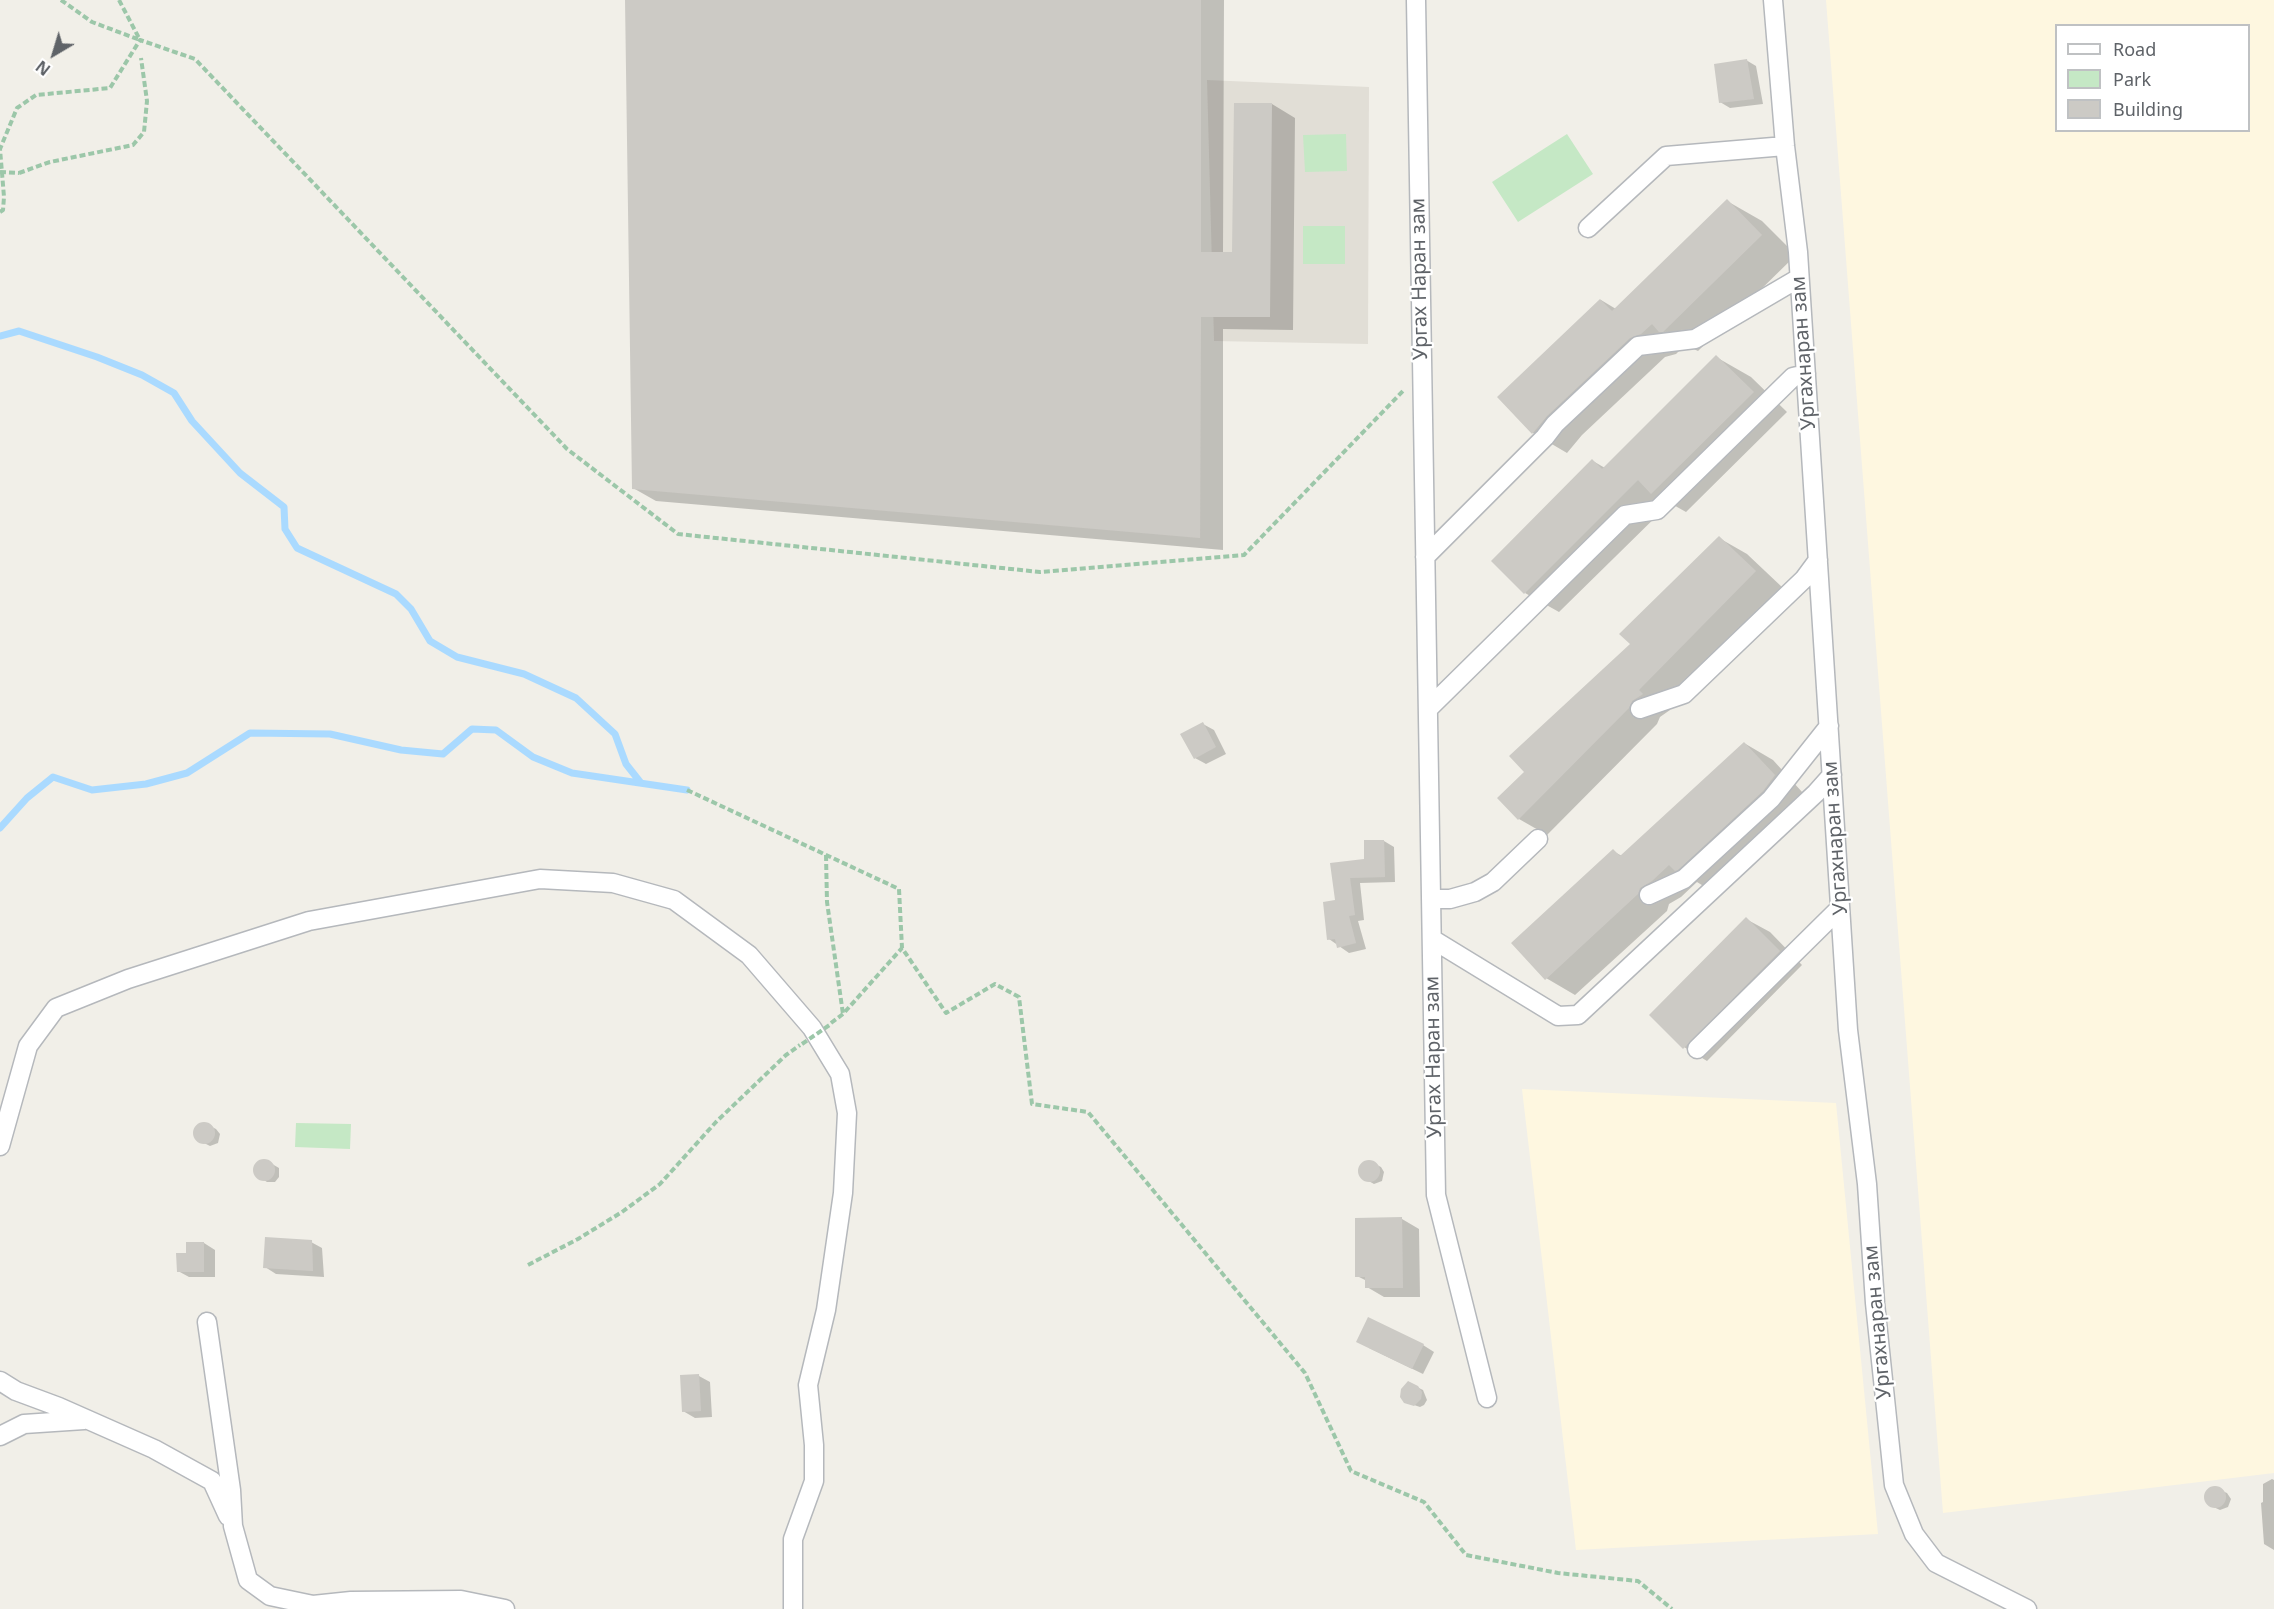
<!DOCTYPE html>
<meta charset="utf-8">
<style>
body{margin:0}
#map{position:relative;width:2274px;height:1609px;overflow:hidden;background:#f1efe8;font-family:"Noto Sans",sans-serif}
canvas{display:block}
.legend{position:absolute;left:2055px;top:24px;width:195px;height:108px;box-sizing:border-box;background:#fff;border:2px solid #bfc1c3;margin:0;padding:8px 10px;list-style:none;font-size:18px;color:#5f6368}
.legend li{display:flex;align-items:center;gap:12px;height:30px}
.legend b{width:30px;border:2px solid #bfc1c3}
.north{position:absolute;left:24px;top:24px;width:60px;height:60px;-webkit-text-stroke:4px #fff;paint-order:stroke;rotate:218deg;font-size:16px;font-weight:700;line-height:24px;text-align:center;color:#5f6368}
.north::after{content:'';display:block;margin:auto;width:21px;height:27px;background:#5f6368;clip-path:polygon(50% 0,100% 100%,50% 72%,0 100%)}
</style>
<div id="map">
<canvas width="2274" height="1609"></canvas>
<ul class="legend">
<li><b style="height:8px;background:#fff"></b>Road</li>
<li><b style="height:16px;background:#c5e8c5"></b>Park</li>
<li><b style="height:16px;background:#cccac5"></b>Building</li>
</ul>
<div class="north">N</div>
</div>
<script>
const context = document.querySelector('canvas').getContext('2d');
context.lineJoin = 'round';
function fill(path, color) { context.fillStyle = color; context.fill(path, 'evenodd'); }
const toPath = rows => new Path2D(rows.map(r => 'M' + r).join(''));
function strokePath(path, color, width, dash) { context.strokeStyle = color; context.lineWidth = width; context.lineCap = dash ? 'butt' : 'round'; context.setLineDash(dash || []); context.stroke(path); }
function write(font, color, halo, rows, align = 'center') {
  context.font = font + ' "Noto Sans",sans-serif'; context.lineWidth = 4.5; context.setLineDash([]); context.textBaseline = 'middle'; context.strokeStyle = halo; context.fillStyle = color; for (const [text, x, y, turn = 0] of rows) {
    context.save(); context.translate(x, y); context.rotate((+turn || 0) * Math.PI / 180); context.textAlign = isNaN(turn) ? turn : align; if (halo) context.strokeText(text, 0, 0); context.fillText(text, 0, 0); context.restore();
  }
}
fill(toPath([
 [1826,0,2274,0,2274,1473,1943,1513],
 [2056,26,2248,26,2248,130,2056,130],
 [1522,1089,1836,1103,1878,1534,1576,1550]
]), '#fef7e0');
fill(toPath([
 [1207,80,1369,87,1368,344,1214,341]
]), '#e1ded6');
fill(toPath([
 [1346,134,1347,171,1305,172,1303,135],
 [1567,134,1593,174,1518,222,1492,182],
 [1303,226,1345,226,1345,264,1303,264],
 [296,1123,351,1124,350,1149,295,1147]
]), '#c5e8c5');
fill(toPath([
 [627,0,1224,0,1223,253,1234,253,1272,104,1295,118,1293,330,1223,329,1223,550,656,501,633,488],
 [1746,60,1756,66,1763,104,1730,108,1720,102],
 [1727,201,1762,221,1796,255,1698,351,1685,345,1676,354,1665,357,1582,435,1567,453,1533,433,1499,397,1601,300,1616,309],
 [1716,357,1751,377,1787,412,1686,512,1670,503,1559,612,1525,593,1593,461,1605,468],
 [1719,538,1747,554,1783,588,1666,706,1670,710,1660,717,1657,724,1547,835,1519,819,1526,772],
 [1203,724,1214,730,1226,754,1206,764,1195,758],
 [1744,743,1773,760,1803,793,1705,887,1697,882,1681,897,1669,904,1667,911,1575,995,1546,978,1613,851,1622,856],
 [1384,841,1394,847,1395,882,1360,883,1364,920,1358,921,1366,949,1349,953,1329,939,1337,902,1332,864,1366,860],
 [1746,919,1770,932,1802,965,1707,1061,1684,1047],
 [204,1123,216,1129,220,1134,218,1143,210,1146,198,1140,195,1135,198,1126],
 [261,1161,267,1161,279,1168,279,1177,275,1182,267,1182,256,1175,256,1165],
 [1369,1161,1381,1167,1384,1172,1382,1181,1374,1184,1363,1178,1360,1173,1363,1164],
 [1402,1219,1419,1229,1420,1297,1384,1297,1367,1287,1367,1281,1357,1276],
 [311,1242,322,1248,324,1277,276,1274,265,1267],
 [204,1243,215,1250,215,1277,189,1277,178,1271],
 [1423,1345,1434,1352,1423,1374,1369,1348],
 [699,1376,710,1382,712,1417,695,1418,683,1411],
 [1409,1383,1423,1390,1427,1400,1424,1405,1420,1407,1405,1402],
 [2272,1479,2274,1480,2274,1550,2264,1544,2261,1503,2263,1502,2263,1484],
 [2215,1488,2227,1493,2231,1499,2228,1507,2220,1510,2209,1505,2206,1496,2209,1490]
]), '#0003');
strokePath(toPath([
 [0,336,19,331,97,357,142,375,174,393,192,421,240,473,284,507,285,529,297,548,396,594,411,609,430,641,457,657,524,674,576,698,615,734,626,764,641,783],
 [0,828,27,798,53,777,92,790,146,784,187,773,250,733,330,734,401,750,443,754,472,729,496,730,533,757,572,773,687,790]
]), '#aadaff', 7);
fill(toPath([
 [625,0,1201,0,1201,252,1232,252,1234,103,1272,103,1270,317,1201,317,1200,538,632,489],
 [1747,59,1754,99,1719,103,1714,64],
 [1727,199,1762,235,1663,332,1659,332,1652,324,1641,334,1630,338,1547,416,1532,434,1497,397,1600,299,1612,311],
 [1716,355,1754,392,1651,494,1638,480,1524,594,1491,561,1592,459,1602,469],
 [1719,536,1756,571,1639,690,1643,694,1632,701,1629,708,1518,820,1497,798,1524,772,1509,756,1630,644,1619,634],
 [1203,722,1216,747,1194,759,1180,734],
 [1744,742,1775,775,1763,791,1678,870,1675,871,1669,865,1652,881,1640,888,1638,894,1545,980,1511,943,1613,849,1620,856],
 [1364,840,1384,840,1385,877,1350,878,1355,915,1349,916,1356,943,1337,948,1335,939,1327,940,1323,902,1335,900,1330,863,1364,859],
 [1746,917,1780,951,1683,1049,1649,1015],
 '193 1133a11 11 0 1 1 22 0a11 11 0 1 1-22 0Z',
 '253 1170a11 11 0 1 1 22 0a11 11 0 1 1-22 0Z',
 '1358 1171a11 11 0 1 1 22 0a11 11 0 1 1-22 0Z',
 [1402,1217,1403,1288,1365,1288,1365,1277,1355,1277,1355,1218],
 [265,1237,312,1240,313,1271,263,1268],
 [186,1242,204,1242,204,1272,177,1272,176,1253,186,1253],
 [1368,1317,1424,1344,1412,1369,1356,1342],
 [699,1374,701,1411,682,1412,680,1375],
 [1408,1381,1418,1386,1422,1392,1421,1399,1414,1406,1404,1403,1400,1397,1401,1389],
 '2204 1497a11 11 0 1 1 22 0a11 11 0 1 1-22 0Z'
]), '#cccac5');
const minor = toPath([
 [1416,0,1436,1195,1487,1398],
 [1773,0,1785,146,1798,252,1848,1030,1867,1184,1875,1303,1894,1485,1914,1534,1936,1563,2027,1609],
 [1588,228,1666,156,1785,146],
 [1425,557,1545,437,1555,424,1638,346,1695,339,1799,278],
 [1428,709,1625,515,1657,510,1793,377,1806,374],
 [1640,709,1684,694,1804,579,1818,560],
 [1649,895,1684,879,1771,799,1829,726],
 [1431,899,1450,899,1475,892,1493,882,1538,839],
 [1432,939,1558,1016,1578,1015,1816,793,1832,775],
 [1697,1049,1840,908],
 [0,1146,28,1046,56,1008,128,979,309,921,540,879,613,883,674,900,749,955,812,1028,840,1074,847,1113,843,1193,826,1310,808,1385,814,1445,814,1481,793,1539,793,1609],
 [207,1322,231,1490,233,1526,248,1580,270,1596,313,1605,351,1601,461,1600,505,1609],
 [0,1381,16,1391,59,1407,154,1449,212,1481,228,1516],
 [0,1436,24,1424,84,1420]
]);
strokePath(minor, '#b5b8bc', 21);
strokePath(toPath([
 [61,0,92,22,140,40],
 [119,0,140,40],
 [19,173,50,162,133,145,144,132,147,101,141,58],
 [0,212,3,210,4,197,0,149,17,108,36,95,110,88,140,40,195,59,567,449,678,534,1040,572,1244,555,1403,391],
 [687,790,899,889,902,948,946,1013,995,984,1019,997,1032,1104,1088,1112,1305,1373,1351,1471,1424,1502,1466,1555,1558,1573,1638,1581,1672,1609],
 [826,855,827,902,843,1014],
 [831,1023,843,1014,902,948],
 [528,1265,578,1239,622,1212,660,1184,716,1122,786,1055,800,1045]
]), '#9cc7a9', 4, [6, 3]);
strokePath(minor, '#fff', 18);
strokePath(toPath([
 [0,172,19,173],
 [802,1044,831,1024]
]), '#9cc7a9', 4, [6, 3]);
write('20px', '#5f6368', '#fff', [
 ["Ургах Наран зам",1420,279,-91],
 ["Ургахнаран зам",1804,353,-94],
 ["Ургахнаран зам",1836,838,-94],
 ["Ургах Наран зам",1434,1057,-91],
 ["Ургахнаран зам",1878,1322,-95]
]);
</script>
